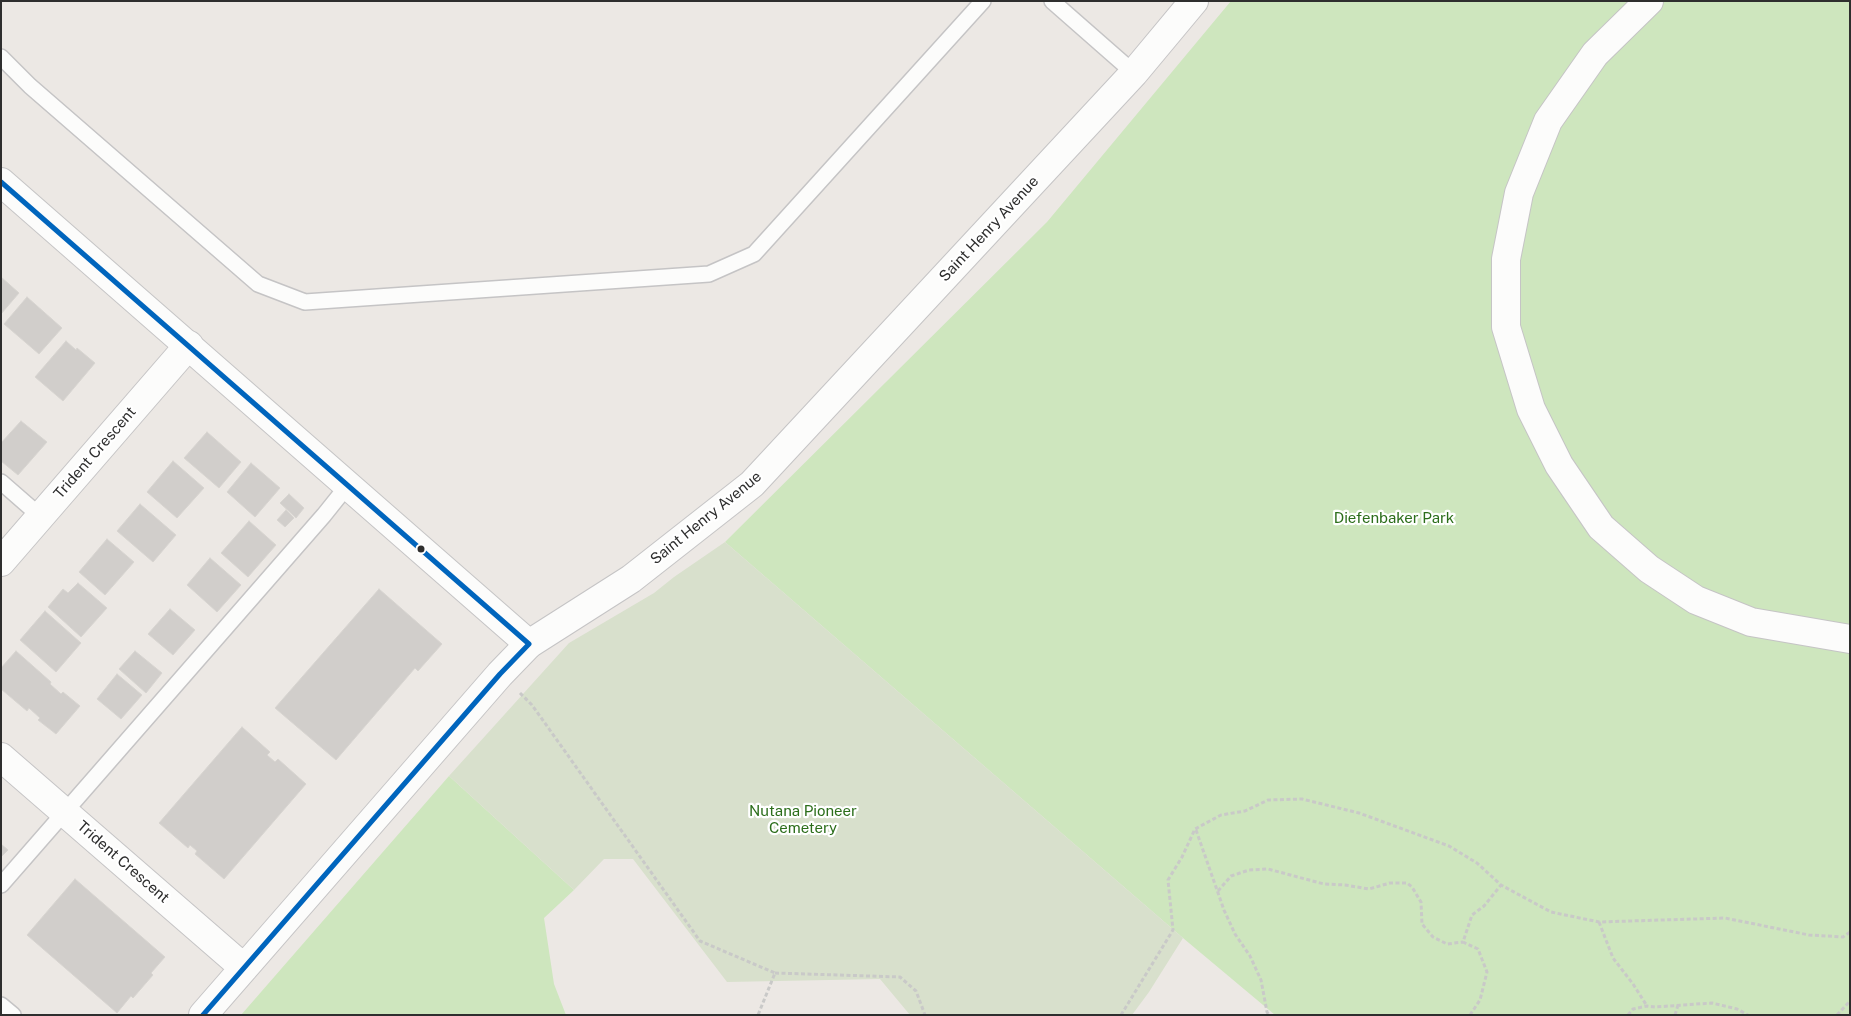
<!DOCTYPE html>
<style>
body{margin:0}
#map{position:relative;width:1851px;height:1016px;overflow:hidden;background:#ece8e4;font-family:"Public Sans",sans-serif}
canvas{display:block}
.frame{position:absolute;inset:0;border:2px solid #2e2e2e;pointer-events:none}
</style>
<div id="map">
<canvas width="1851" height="1016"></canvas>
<div class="frame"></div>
</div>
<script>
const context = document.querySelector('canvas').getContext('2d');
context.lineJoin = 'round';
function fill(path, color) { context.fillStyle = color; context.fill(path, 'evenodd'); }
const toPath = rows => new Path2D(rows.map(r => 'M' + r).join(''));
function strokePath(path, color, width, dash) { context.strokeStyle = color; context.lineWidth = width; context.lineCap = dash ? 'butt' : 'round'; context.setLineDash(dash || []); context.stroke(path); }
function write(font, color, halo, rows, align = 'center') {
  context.font = font + ' "Public Sans",sans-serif'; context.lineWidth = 4.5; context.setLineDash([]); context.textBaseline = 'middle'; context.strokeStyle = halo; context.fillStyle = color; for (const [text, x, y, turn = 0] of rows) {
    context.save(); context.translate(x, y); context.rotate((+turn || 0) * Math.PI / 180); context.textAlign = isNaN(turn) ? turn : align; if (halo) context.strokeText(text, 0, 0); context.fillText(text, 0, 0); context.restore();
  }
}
fill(toPath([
 [1231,1,1850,1,1850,1015,1275,1015,1183,938,725,542,1047,222],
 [449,776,574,890,544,918,554,984,566,1015,241,1015]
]), '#cee6be');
fill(toPath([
 [725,542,1183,938,1149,992,1132,1015,910,1015,880,979,727,982,633,859,604,859,574,890,449,776,569,643,654,593,674,577]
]), '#d8e0cc');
const building = toPath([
 [1,277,19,293,1,314,1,277],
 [27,297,62,328,39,354,4,324,27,297],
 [66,341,76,350,77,348,95,363,63,401,35,377,66,341],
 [21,421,47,442,18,475,1,461,1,443,21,421],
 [207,432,241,462,219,488,184,458,207,432],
 [173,461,204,488,177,518,147,492,173,461],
 [251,463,280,488,255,517,227,492,251,463],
 [289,494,304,508,296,518,280,503,289,494],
 [140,504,176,535,153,562,117,531,140,504],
 [286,510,294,518,285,527,277,520,286,510],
 [249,521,276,545,248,577,221,553,249,521],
 [107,539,134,562,105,595,79,572,107,539],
 [210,558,241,585,217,612,187,585,210,558],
 [78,583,107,608,81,637,48,607,63,589,68,593,78,583],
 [379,589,442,644,418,671,415,668,336,760,275,708,379,589],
 [170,609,195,630,173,655,148,634,170,609],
 [45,611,81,643,56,672,20,640,45,611],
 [16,651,51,682,50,684,61,694,63,692,80,706,56,734,38,720,40,718,29,708,27,711,1,689,1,668,16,651],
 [135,651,162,673,146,693,119,669,135,651],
 [117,674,142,695,121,719,97,699,117,674],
 [242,727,270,752,267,755,275,762,278,759,306,784,224,879,195,854,197,851,190,845,188,848,159,823,242,727],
 [1,844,8,850,1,857,1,844],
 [75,879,165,957,151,973,153,975,133,998,131,996,117,1013,27,935,75,879]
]);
fill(building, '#d1cecb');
strokePath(building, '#d7d4d0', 1);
const lane = toPath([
 [1052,1,1134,73],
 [1,57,30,86,258,284,305,302,709,274,754,254,983,1],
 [1,482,40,516],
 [1,885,324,515,348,485],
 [1,1005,13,1015]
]);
const street = toPath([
 [1649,1,1595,54,1548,121,1519,193,1506,259,1506,327,1531,409,1559,465,1601,527,1649,569,1696,600,1751,622,1850,639],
 [1,562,189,345],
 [1,757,244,968],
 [203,1015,500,674,529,644,631,579,752,484,1134,73,1194,1]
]);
const secondary = toPath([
 [1,182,529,644]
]);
strokePath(lane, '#c5c4c5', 18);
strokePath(street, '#c5c4c5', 30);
strokePath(secondary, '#c5c4c5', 30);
strokePath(toPath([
 [520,693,532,705,700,941,775,973,758,1015],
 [1196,830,1224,910,1235,934,1250,956,1261,980,1267,1012,1269,1015],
 [1218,891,1231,876,1249,870,1268,869,1324,884,1345,885,1369,889,1390,883,1407,883,1412,887,1421,902,1422,924,1433,937,1447,944,1463,942],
 [1599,922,1613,958,1633,984,1647,1006],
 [775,973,900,977,916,991,925,1015],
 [1121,1015,1173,930,1168,880,1182,857,1195,829,1221,815,1245,811,1268,800,1302,799,1359,813,1449,846,1477,863,1501,885,1551,912,1599,922,1725,918,1809,935,1843,937,1850,932],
 [1470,1015,1480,1000,1487,972,1478,949,1463,942,1472,915,1484,906,1501,885],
 [1628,1015,1633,1009,1647,1006,1655,1007,1712,1003,1737,1009,1748,1015],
 [1675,1015,1678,1005],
 [1837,1015,1850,1001]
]), '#c9c9c8', 3, [4, 2.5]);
strokePath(lane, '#fcfcfb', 15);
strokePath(street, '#fcfcfb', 28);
strokePath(secondary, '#fcfcfb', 28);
strokePath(toPath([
 [1,182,529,644,500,674,203,1015]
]), '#0065bd', 5);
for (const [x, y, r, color] of [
 [421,549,4.5,"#2e2e2e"]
]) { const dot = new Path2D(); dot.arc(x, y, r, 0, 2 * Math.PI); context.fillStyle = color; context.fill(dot); strokePath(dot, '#fff', 2); }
write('15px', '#2e2e2e', '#fff', [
 ["Saint Henry Avenue",989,229,-47],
 ["Trident Crescent",95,453,-49],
 ["Saint Henry Avenue",706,518,-39],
 ["Trident Crescent",123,862,41]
]);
write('15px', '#2c6e1b', '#fff', [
 ["Diefenbaker Park",1394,518],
 ["Nutana Pioneer",803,811],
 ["Cemetery",803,828]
]);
</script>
